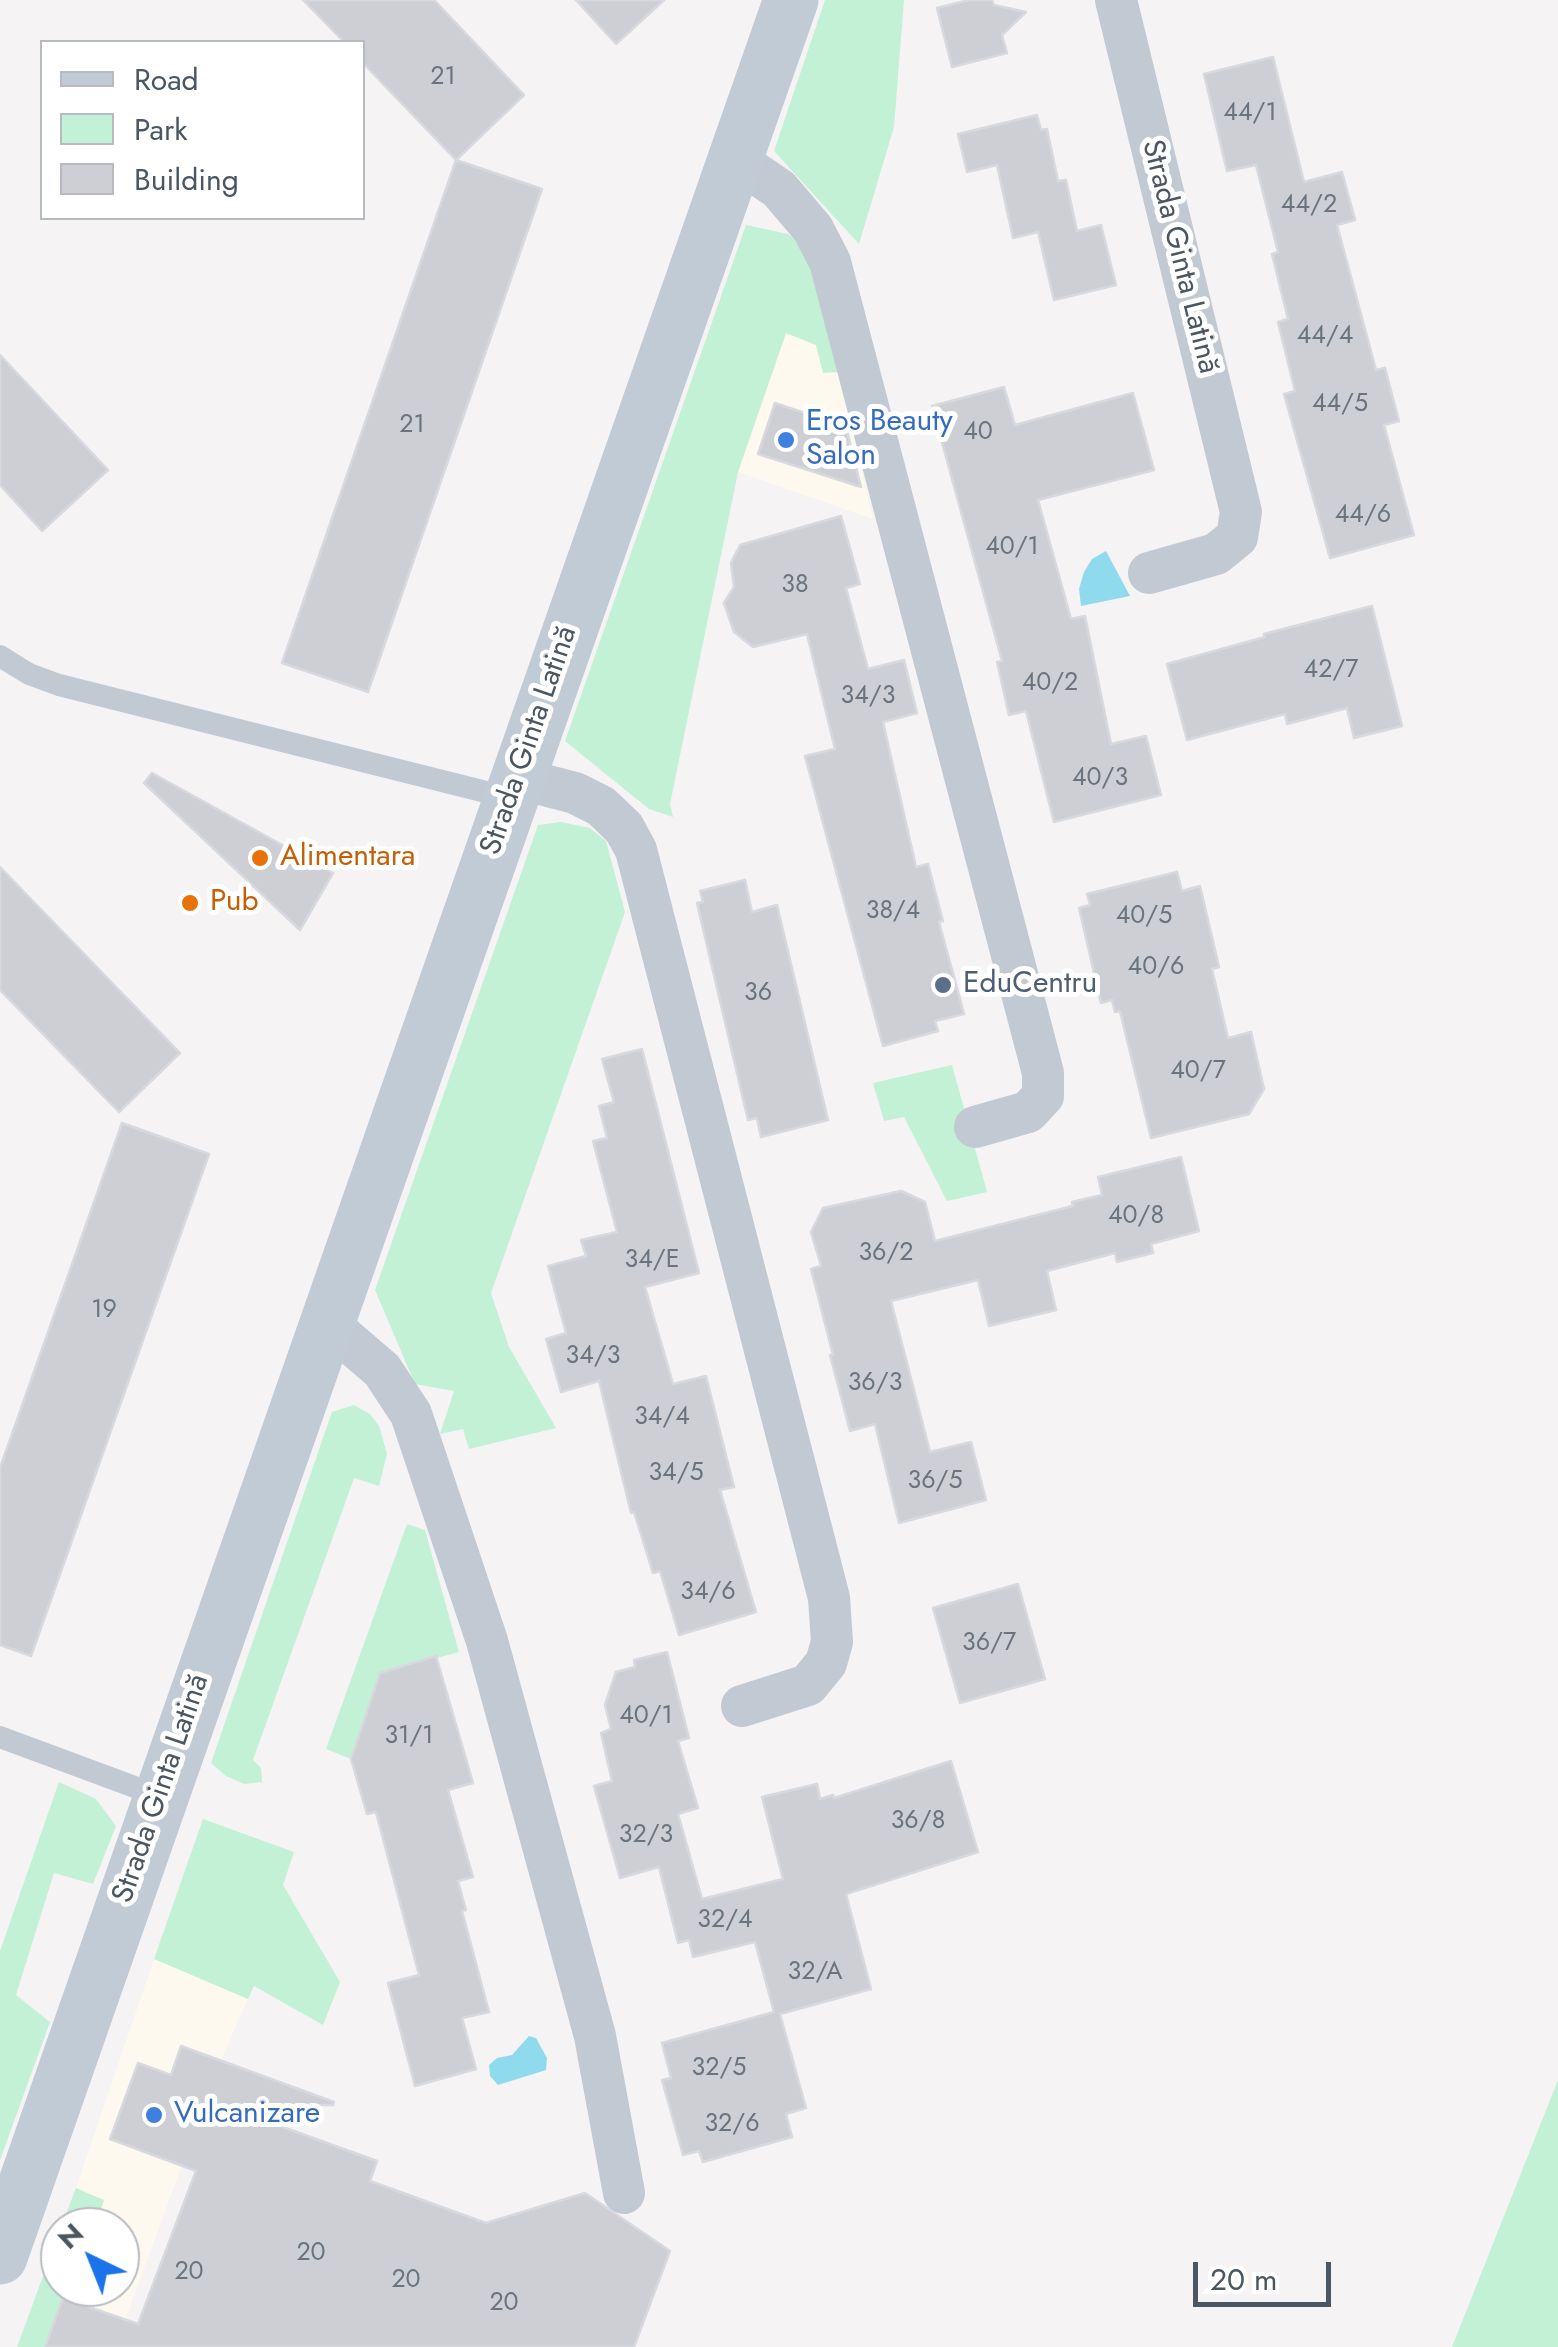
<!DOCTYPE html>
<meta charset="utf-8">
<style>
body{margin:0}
#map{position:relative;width:1558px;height:2347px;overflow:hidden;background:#f5f3f3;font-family:Jost,sans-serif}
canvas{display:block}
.legend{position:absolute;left:40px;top:40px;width:325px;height:180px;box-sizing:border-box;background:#fff;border:2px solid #b7bbc0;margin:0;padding:12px 18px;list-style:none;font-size:30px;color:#4a5661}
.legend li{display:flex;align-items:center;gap:20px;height:50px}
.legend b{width:50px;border:2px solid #b7bbc0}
.north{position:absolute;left:40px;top:2207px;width:100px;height:100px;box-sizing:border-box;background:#fff;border:2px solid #b7bbc0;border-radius:50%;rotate:317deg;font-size:28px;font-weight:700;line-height:40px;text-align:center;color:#4a5661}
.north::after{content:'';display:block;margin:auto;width:35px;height:45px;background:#1a73e8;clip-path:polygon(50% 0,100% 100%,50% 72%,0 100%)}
.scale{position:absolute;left:1193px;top:2262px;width:138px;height:45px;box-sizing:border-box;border:5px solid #4a5661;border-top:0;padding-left:12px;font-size:30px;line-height:35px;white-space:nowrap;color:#4a5661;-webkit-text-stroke:8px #fff;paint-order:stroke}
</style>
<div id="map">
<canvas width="1558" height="2347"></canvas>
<ul class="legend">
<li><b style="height:12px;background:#c1cbd6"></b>Road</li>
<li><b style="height:28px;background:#c3f1d5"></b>Park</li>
<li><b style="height:28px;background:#cdcfd5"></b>Building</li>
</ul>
<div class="north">N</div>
<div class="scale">20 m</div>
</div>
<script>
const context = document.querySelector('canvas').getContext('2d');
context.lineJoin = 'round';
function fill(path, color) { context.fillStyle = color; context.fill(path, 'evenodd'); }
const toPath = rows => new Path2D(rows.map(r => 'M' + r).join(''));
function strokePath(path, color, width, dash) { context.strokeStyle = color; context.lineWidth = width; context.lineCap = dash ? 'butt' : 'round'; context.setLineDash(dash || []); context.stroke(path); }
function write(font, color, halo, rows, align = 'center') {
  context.font = font + ' Jost,sans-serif'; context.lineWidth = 10; context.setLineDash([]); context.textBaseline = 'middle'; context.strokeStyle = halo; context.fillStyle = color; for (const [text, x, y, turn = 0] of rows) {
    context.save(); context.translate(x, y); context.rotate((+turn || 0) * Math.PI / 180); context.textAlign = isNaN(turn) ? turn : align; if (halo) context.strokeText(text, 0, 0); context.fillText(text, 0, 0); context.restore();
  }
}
fill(toPath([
 [786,333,816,344,839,372,873,519,738,472],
 [154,1959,248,1999,221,2060,115,2347,45,2347,63,2298,69,2300,74,2287,120,2287,120,2227,95,2227,104,2201,76,2188]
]), '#fdf9ef');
fill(toPath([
 [825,0,904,0,894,127,859,244,774,151],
 [746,225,788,234,804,247,839,372,823,373,816,345,786,333,738,472,670,804,673,817,649,809,565,741],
 [561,822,590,828,606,841,625,912,491,1293,509,1347,556,1428,469,1449,463,1429,440,1434,454,1391,415,1384,375,1290,538,825],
 [952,1065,987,1192,947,1201,904,1117,884,1121,873,1083],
 [354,1405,370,1414,379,1426,387,1454,379,1486,354,1478,253,1760,261,1768,262,1782,244,1784,226,1776,211,1763,332,1412],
 [407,1524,425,1530,459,1652,381,1673,351,1759,326,1749],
 [59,1782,96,1799,116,1826,93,1884,54,1873,16,1995,50,2022,0,2160,0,1951],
 [203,1819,294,1852,283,1885,340,1982,323,2025,254,1986,248,1999,154,1959],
 [1558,2080,1558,2347,1452,2347],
 [76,2188,104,2200,95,2227,61,2227],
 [60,2230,60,2287,74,2287,69,2300,63,2299,45,2347,17,2347]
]), '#c3f1d5');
fill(toPath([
 [1106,551,1130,596,1081,606,1079,589,1084,572,1092,559],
 [529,2036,536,2038,547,2058,546,2070,498,2085,490,2076,489,2065,497,2058,512,2055]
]), '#90daee');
const building = toPath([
 [303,0,434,0,524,95,456,160,362,62,362,42,344,42,303,0],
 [576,0,664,0,616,44,576,0],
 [969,0,992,0,994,5,1026,12,1002,35,1007,53,952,67,937,8,969,0],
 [1273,57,1304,182,1342,172,1355,220,1337,225,1376,370,1385,368,1399,421,1384,425,1414,535,1330,558,1284,394,1295,391,1278,322,1288,319,1272,254,1278,252,1256,165,1227,171,1204,74,1273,57],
 [1037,115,1041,130,1047,129,1058,181,1066,180,1077,231,1101,225,1116,285,1054,300,1038,232,1013,238,997,165,967,172,958,134,1037,115],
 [456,160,542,189,368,692,282,663,456,160],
 [0,355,108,470,42,531,0,485,0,355],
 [1004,387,1015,425,1133,393,1154,470,1038,500,1071,619,1085,616,1111,744,1146,736,1161,795,1054,822,1026,711,1009,715,997,662,1002,661,932,406,1004,387],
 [775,403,846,427,861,487,758,454,775,403],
 [841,516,860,584,846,588,868,669,904,660,917,713,883,722,916,867,928,864,943,921,939,922,964,1014,935,1021,938,1031,883,1046,805,756,835,749,807,634,753,647,734,632,724,603,734,587,731,563,740,545,841,516],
 [1372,606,1402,726,1354,738,1347,708,1287,724,1285,714,1187,740,1167,664,1265,637,1264,634,1372,606],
 [152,773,333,873,300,930,144,783,152,773],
 [0,867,180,1053,119,1112,0,990,0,867],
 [1177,872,1182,891,1200,886,1219,967,1212,969,1228,1038,1251,1032,1264,1089,1249,1114,1151,1138,1120,1011,1115,1012,1112,1000,1101,1003,1079,908,1090,905,1087,894,1177,872],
 [745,880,752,912,777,905,828,1120,761,1137,757,1118,748,1120,697,903,703,902,700,891,745,880],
 [642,1049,699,1273,645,1287,673,1384,706,1376,734,1487,720,1490,756,1612,679,1635,660,1571,653,1573,634,1512,631,1513,599,1381,561,1392,546,1339,566,1333,548,1266,586,1256,581,1240,617,1232,593,1141,607,1138,599,1106,614,1102,602,1059,642,1049],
 [122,1123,209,1154,31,1656,0,1645,0,1468,122,1123],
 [1181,1157,1199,1231,1151,1244,1153,1253,1117,1262,1115,1253,1047,1271,1056,1310,989,1326,978,1280,891,1301,930,1452,971,1442,986,1500,899,1523,875,1424,850,1431,830,1355,833,1355,811,1269,821,1266,811,1232,823,1208,901,1191,925,1202,935,1241,1073,1206,1072,1202,1102,1195,1098,1177,1181,1157],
 [1018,1584,1045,1679,960,1703,933,1608,1018,1584],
 [667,1652,689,1738,678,1741,698,1808,678,1814,702,1899,783,1879,762,1797,817,1784,820,1799,833,1795,834,1798,951,1761,978,1852,846,1894,871,1989,780,2014,806,2108,786,2114,792,2137,703,2162,699,2151,683,2155,662,2080,671,2078,662,2043,774,2012,755,1942,693,1957,689,1940,678,1943,659,1867,620,1878,594,1786,612,1781,601,1733,611,1729,605,1705,616,1672,635,1667,634,1660,667,1652],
 [436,1656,473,1783,448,1790,473,1877,458,1881,466,1910,462,1911,489,2012,462,2018,476,2069,415,2086,388,1983,419,1975,376,1812,367,1814,351,1759,380,1673,436,1656],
 [181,2046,334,2102,333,2105,288,2105,280,2126,377,2161,370,2181,486,2223,585,2193,670,2251,634,2347,45,2347,63,2298,138,2324,196,2171,110,2139,138,2063,171,2075,181,2046]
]);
fill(building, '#cdcfd5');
strokePath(building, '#d7d9de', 2.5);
strokePath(toPath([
 [0,656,29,674,59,685,510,798],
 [0,1737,159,1796]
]), '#c1cad2', 22);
strokePath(toPath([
 [1116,0,1241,512,1237,537,1216,554,1149,573],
 [735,159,779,189,813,229,830,262,1043,1073,1043,1096,1028,1112,975,1127],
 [517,778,575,793,601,806,624,828,636,850,829,1598,832,1642,826,1663,808,1685,742,1706],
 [326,1322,382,1370,411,1414,487,1641,595,2036,624,2193]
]), '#c1cad2', 42);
strokePath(toPath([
 [0,2257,791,0]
]), '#c1cbd6', 55);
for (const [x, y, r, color] of [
 [786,440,10,"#3f7fe0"],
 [260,858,10,"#e8710a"],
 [190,903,10,"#e8710a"],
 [943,985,10,"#5c6f8a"],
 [154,2115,10,"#3f7fe0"]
]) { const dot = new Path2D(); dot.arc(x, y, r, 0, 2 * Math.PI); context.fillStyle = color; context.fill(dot); strokePath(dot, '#fff', 4); }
write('25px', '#6b747e', null, [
 ["21",443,78],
 ["44/1",1250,114],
 ["44/2",1309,206],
 ["44/4",1325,337],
 ["44/5",1340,405],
 ["21",412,426],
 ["40",978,433],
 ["44/6",1363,516],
 ["40/1",1012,548],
 ["38",795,586],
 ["42/7",1331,671],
 ["40/2",1050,684],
 ["34/3",868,697],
 ["40/3",1100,779],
 ["38/4",893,912],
 ["40/5",1144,917],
 ["40/6",1156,968],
 ["36",758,994],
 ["40/7",1198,1072],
 ["40/8",1136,1217],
 ["36/2",886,1254],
 ["34/E",652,1261],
 ["19",104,1311],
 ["34/3",593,1357],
 ["36/3",875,1384],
 ["34/4",662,1418],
 ["34/5",676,1474],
 ["36/5",935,1482],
 ["34/6",708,1593],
 ["36/7",989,1644],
 ["40/1",646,1717],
 ["31/1",409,1737],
 ["36/8",918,1822],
 ["32/3",646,1836],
 ["32/4",725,1921],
 ["32/A",815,1973],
 ["32/5",719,2069],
 ["32/6",732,2125],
 ["20",311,2254],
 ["20",189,2273],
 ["20",406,2281],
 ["20",504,2304]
]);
write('30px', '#4a5661', '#fff', [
 ["Strada Ginta Latină",1179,257,76],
 ["Strada Ginta Latină",530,741,-71],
 ["Strada Ginta Latină",162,1789,-71]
]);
write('30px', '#366cbe', '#fff', [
 ["Eros Beauty",806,423],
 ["Salon",806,457],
 ["Vulcanizare",174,2115]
], 'left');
write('30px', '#c56008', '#fff', [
 ["Alimentara",280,858],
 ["Pub",210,903]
], 'left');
write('30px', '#4e5e75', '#fff', [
 ["EduCentru",963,985]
], 'left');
</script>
